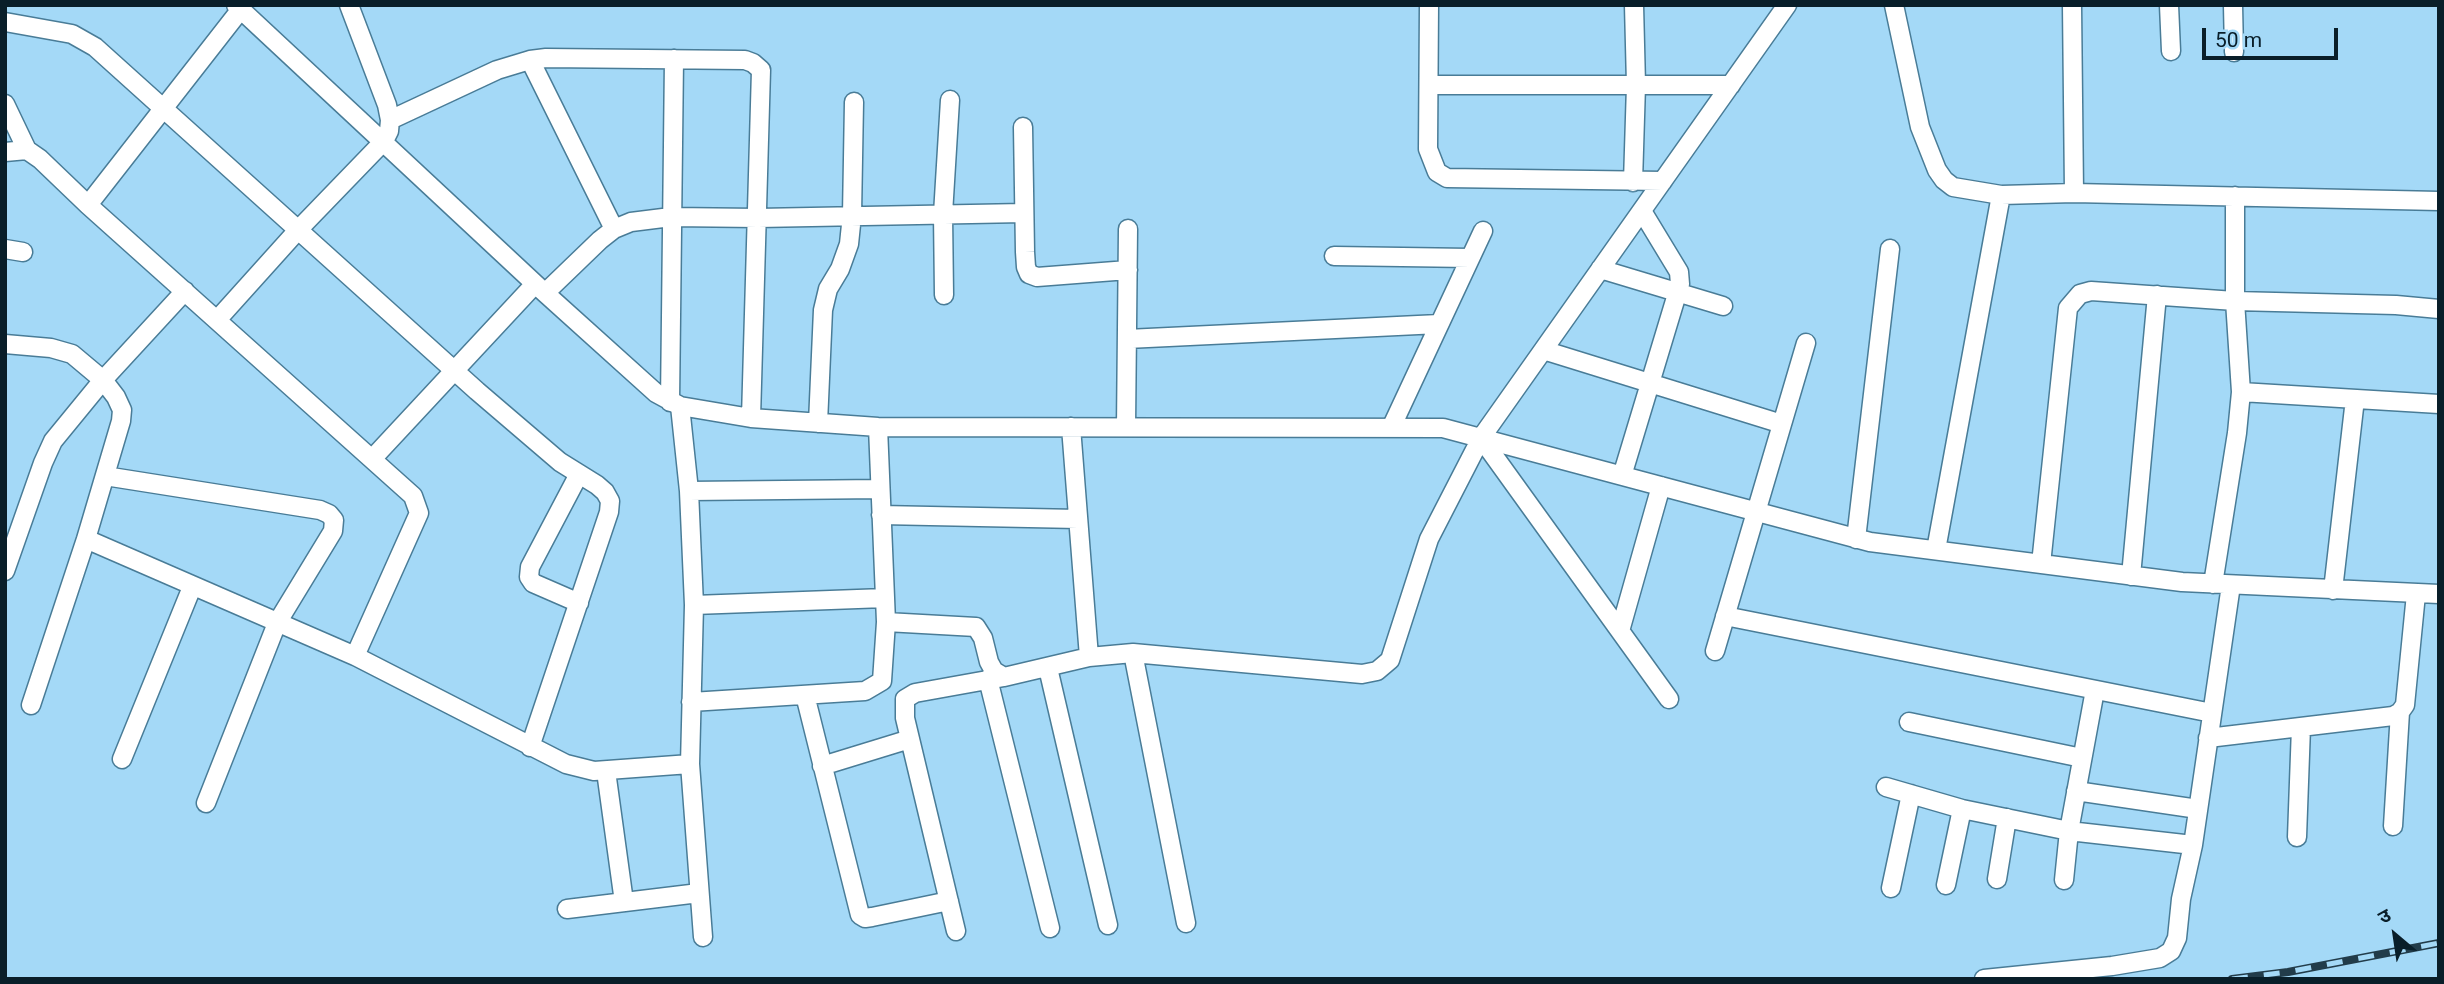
<!DOCTYPE html>
<meta charset="utf-8">
<style>
body{margin:0}
#map{position:relative;width:2444px;height:984px;overflow:hidden;background:#a4d9f7;font-family:Roboto,"Noto Sans Devanagari",sans-serif}
canvas{display:block}
.frame{position:absolute;inset:0;border:7px solid #091e29;pointer-events:none}
.north{position:absolute;left:2360px;top:900px;width:70px;height:70px;-webkit-text-stroke:5px #a4d9f7;paint-order:stroke;rotate:331deg;font-size:19px;font-weight:700;line-height:28px;text-align:center;color:#091e29}
.north::after{content:'';display:block;margin:auto;width:24px;height:32px;background:#091e29;clip-path:polygon(50% 0,100% 100%,50% 72%,0 100%)}
.scale{position:absolute;left:2202px;top:28px;width:136px;height:32px;box-sizing:border-box;border:4px solid #091e29;border-top:0;padding-left:9px;font-size:21px;line-height:24px;white-space:nowrap;color:#091e29;-webkit-text-stroke:5px #a4d9f7;paint-order:stroke}
</style>
<div id="map">
<canvas width="2444" height="984"></canvas>
<div class="frame"></div>
<div class="north">उ</div>
<div class="scale">50 m</div>
</div>
<script>
const context = document.querySelector('canvas').getContext('2d');
context.lineJoin = 'round';
const toPath = rows => new Path2D(rows.map(r => 'M' + r).join(''));
function strokePath(path, color, width, dash) { context.strokeStyle = color; context.lineWidth = width; context.lineCap = dash ? 'butt' : 'round'; context.setLineDash(dash || []); context.stroke(path); }
const minor = toPath([
 [236,5,545,293,656,393,680,406,751,418,878,427,1443,428,1870,542,2182,582,2439,594],
 [1429,5,1428,149,1437,172,1447,178,1663,181],
 [1894,5,1920,127,1937,170,1944,180,1953,187,2001,195,2074,193,2439,201],
 [2072,5,2074,193],
 [2169,5,2171,51],
 [2233,5,2234,52],
 [5,22,72,34,95,47,477,391,560,462,597,485,605,492,610,501,609,512,530,747],
 [530,60,614,229],
 [1429,85,1731,85],
 [5,104,27,150],
 [390,120,497,70,530,60,546,58,745,60,753,63,761,70,751,418],
 [1023,127,1025,252,1026,267,1029,274,1037,277,1128,270],
 [5,152,27,150,40,159,88,205,413,496,419,513,355,656,86,539],
 [1633,182,1636,85,1634,5],
 [88,205,241,9],
 [5,249,23,252],
 [1334,256,1470,258],
 [1600,269,1723,306],
 [545,293,600,240,614,229,631,222,671,217,758,218,1024,213],
 [944,295,943,214,950,100],
 [217,320,298,230,384,141,389,131,390,120,387,105,349,5],
 [1127,339,1439,324],
 [5,344,51,348,72,354,103,380,116,397,122,410,121,421,86,539,31,705],
 [1543,350,1782,424],
 [2241,392,2439,404],
 [670,402,674,59],
 [680,406,689,491,694,605,690,764,703,937],
 [818,423,823,310,828,289,840,269,849,244,852,215,854,102],
 [1071,427,1089,657],
 [1126,427,1128,229],
 [1391,428,1483,231],
 [1481,438,1669,699],
 [372,459,535,284],
 [105,476,320,510,329,514,334,520,333,531,277,623,206,803],
 [1622,476,1680,284,1679,272,1642,211],
 [689,491,880,489],
 [881,515,1078,519],
 [1856,539,1890,249],
 [1936,550,2001,195],
 [2041,564,2068,308,2080,294,2091,291,2235,301,2396,305,2439,309],
 [5,571,43,463,53,441,103,380,185,291],
 [2131,576,2157,295],
 [2213,584,2237,433,2241,392,2235,301,2235,196],
 [2333,590,2355,399],
 [579,603,533,583,529,577,530,567,579,474],
 [694,605,885,598],
 [1725,616,2212,713],
 [886,622,976,627,983,638,989,662,994,671,1004,677,1089,657,1133,653,1362,674,1377,671,1390,660,1429,539,1481,438,1787,5],
 [1620,631,1661,486],
 [1715,651,1806,343],
 [1133,653,1186,923],
 [355,656,566,764,594,771,690,764],
 [1048,668,1108,925],
 [988,679,1050,928],
 [805,695,860,915,865,918,872,917,949,901],
 [691,702,865,691,882,681,886,622,878,427],
 [1909,722,2082,758],
 [2208,738,2393,716,2400,712,2405,705,2416,594],
 [122,759,192,587],
 [822,766,910,739],
 [606,771,624,902],
 [1886,787,1962,809,2069,831,2193,845],
 [2076,791,2198,809],
 [2393,826,2400,712],
 [2297,837,2301,727],
 [1997,879,2007,818],
 [2064,880,2069,831,2095,690],
 [1946,885,1962,809],
 [1891,888,1911,794],
 [567,909,699,893],
 [956,931,905,718,905,699,915,693,1004,677],
 [1984,979,2112,966,2160,958,2171,951,2177,938,2181,899,2193,845,2231,585]
]);
strokePath(minor, '#497c97', 21);
strokePath(minor, '#fff', 18);
const rail = toPath([
 [2232,979,2288,972,2439,943]
]);
strokePath(rail, '#223c4a', 8);
strokePath(rail, '#a4d9f7', 5, [16]);
</script>
